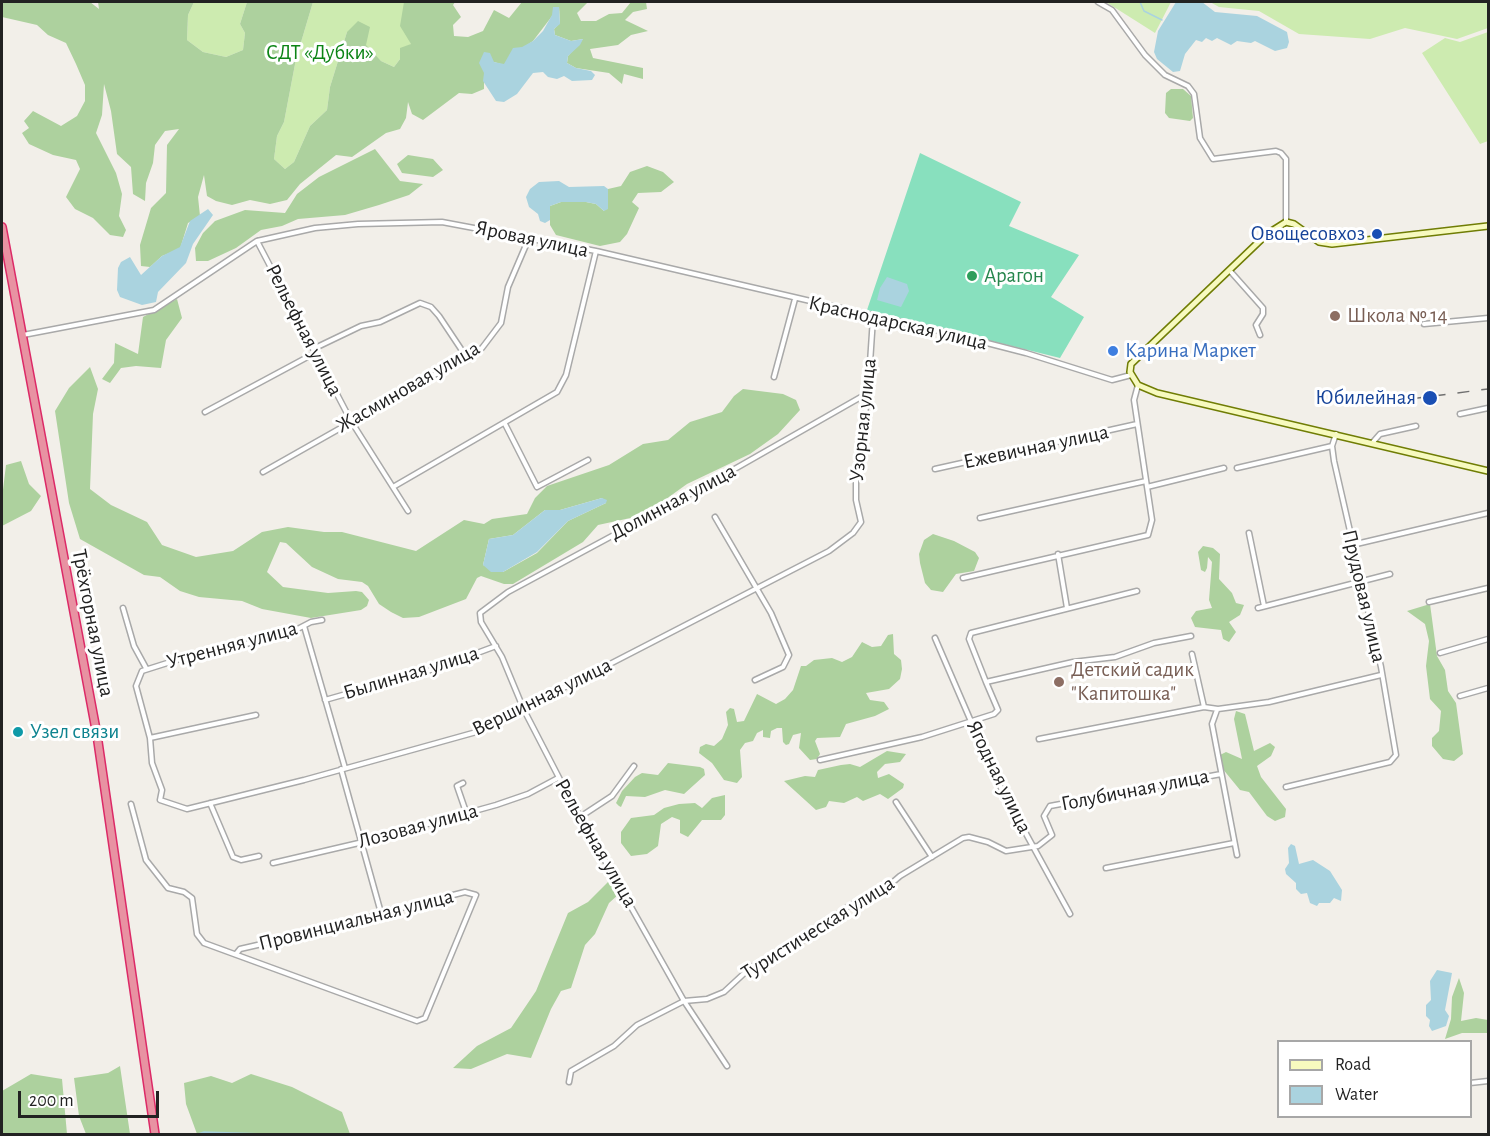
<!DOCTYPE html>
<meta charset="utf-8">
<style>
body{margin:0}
#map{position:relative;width:1490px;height:1136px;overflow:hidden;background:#f2efe9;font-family:"Alegreya Sans",sans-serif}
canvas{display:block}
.frame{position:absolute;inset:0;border:3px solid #222;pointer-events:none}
.legend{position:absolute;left:1277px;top:1040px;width:195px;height:78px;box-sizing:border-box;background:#fff;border:2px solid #a7a7a7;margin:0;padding:8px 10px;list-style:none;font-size:18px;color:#222}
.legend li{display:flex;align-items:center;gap:12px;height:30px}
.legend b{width:30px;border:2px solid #a7a7a7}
.scale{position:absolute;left:18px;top:1091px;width:141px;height:27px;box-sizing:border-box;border:3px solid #222;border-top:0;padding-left:8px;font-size:18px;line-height:21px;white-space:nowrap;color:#222;-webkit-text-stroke:4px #fff;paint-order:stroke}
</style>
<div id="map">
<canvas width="1490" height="1136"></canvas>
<div class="frame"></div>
<ul class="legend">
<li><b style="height:8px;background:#f7fabf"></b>Road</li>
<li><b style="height:16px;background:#aad3df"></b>Water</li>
</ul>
<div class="scale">200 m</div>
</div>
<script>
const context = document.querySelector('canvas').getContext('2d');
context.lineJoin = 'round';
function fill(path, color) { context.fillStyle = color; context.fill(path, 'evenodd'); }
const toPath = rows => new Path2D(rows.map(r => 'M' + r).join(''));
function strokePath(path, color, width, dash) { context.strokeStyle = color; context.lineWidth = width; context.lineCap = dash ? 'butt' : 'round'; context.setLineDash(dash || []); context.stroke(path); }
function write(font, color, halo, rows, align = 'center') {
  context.font = font + ' "Alegreya Sans",sans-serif'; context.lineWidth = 6; context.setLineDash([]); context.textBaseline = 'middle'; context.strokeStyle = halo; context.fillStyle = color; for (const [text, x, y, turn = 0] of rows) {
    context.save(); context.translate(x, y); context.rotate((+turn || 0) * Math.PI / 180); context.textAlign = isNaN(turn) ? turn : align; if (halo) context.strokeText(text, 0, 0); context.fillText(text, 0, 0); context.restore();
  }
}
fill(toPath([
 [194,2,247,2,240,24,245,33,243,50,226,57,203,52,187,40,188,15],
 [313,2,404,2,411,44,394,67,381,61,347,32,330,87,327,110,310,126,294,162,285,169,274,159,277,136,284,122,296,59],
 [1106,2,1171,2,1155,33],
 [1210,2,1488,2,1488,28,1457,39,1405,28,1370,39,1299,34,1259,11,1219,7],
 [1488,32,1488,141,1480,144,1422,53,1445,38,1460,42]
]), '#cdebb0');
fill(toPath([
 [2,2,90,2,99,9,98,2,194,2,188,15,187,40,203,52,226,57,243,50,245,33,240,24,247,2,313,2,296,59,284,122,277,136,274,159,285,169,294,162,310,126,327,110,330,87,347,32,358,21,370,27,366,45,381,61,394,67,400,59,400,48,411,44,400,26,404,2,455,2,453,5,461,17,453,25,454,36,468,37,483,31,494,10,509,18,522,2,588,2,577,13,581,21,596,21,609,14,622,13,631,2,646,2,647,9,633,12,625,20,648,31,631,35,618,45,590,49,593,58,643,68,643,79,624,74,622,84,609,73,576,68,567,63,568,56,583,39,571,41,555,35,554,29,560,23,559,7,533,41,511,56,504,65,494,62,484,73,484,89,472,94,459,93,423,120,412,114,408,102,406,118,400,129,386,133,352,157,336,155,300,184,287,200,270,204,250,200,232,205,216,201,207,196,204,175,198,197,200,216,188,223,180,249,162,256,150,267,141,266,140,245,151,208,166,193,167,145,179,129,165,131,155,145,153,163,146,183,145,201,133,194,131,167,117,154,111,111,104,84,102,115,96,133,116,173,122,194,119,216,126,230,123,237,110,235,93,218,75,209,66,197,80,169,76,160,53,155,29,144,22,133,29,128,24,121,33,111,61,126,77,116,85,101,85,85,76,64,66,43,48,35,37,25,2,17],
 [1171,89,1183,89,1191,96,1193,118,1190,121,1169,118,1165,113,1166,93],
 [375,149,400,181,423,184,409,195,379,205,345,215,298,219,282,226,261,230,236,248,208,261,196,261,195,248,203,233,215,221,245,210,285,213,297,194,319,177],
 [408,155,433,159,443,170,433,177,402,173,397,164],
 [647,166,663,172,674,182,661,192,638,193,632,202,639,208,627,234,620,242,600,246,556,235,550,225,550,206,561,202,586,202,596,204,604,211,608,189,621,186,630,172],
 [177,299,182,318,166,340,161,368,136,366,121,368,110,383,102,379,114,363,115,343,138,354,143,317],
 [90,367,98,389,93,414,90,489,111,505,147,522,162,545,196,557,233,551,262,532,288,527,324,532,342,532,416,551,464,520,484,524,492,519,527,514,535,498,547,486,609,465,643,444,668,440,690,422,722,412,734,396,743,389,783,394,796,400,800,410,778,434,750,454,687,484,655,507,635,517,598,525,583,542,513,584,504,584,481,576,477,578,466,599,419,617,403,618,391,612,379,604,368,586,362,582,338,579,312,567,286,543,280,542,267,572,283,587,328,593,356,591,362,592,369,600,367,606,361,610,311,618,262,609,242,601,199,597,180,591,160,577,144,575,80,539,69,503,55,411,69,388],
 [602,498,606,503,568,521,537,553,503,572,483,565,489,539,513,535,545,510,560,510],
 [21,461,29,484,41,496,31,511,2,526,2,498,6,465],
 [933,534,954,541,975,552,979,558,974,571,956,574,943,592,931,590,925,583,920,563,919,554,924,540],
 [1203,546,1213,548,1220,554,1219,579,1232,593,1236,603,1244,605,1240,615,1229,622,1236,632,1229,642,1223,639,1221,630,1195,627,1191,618,1196,611,1212,608,1209,600,1212,562,1208,557,1207,568,1205,572,1201,570,1198,552],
 [1430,604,1437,656,1445,670,1448,691,1456,703,1463,754,1454,761,1443,759,1432,746,1432,738,1439,731,1441,711,1430,699,1426,666,1429,641,1425,624,1407,611],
 [893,634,894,654,901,660,902,669,900,679,889,689,866,693,870,700,884,702,889,709,875,716,846,724,840,737,817,738,815,741,820,754,817,759,810,760,799,748,801,733,793,735,789,744,786,745,783,742,782,728,777,728,771,731,770,738,763,737,763,730,757,733,753,741,745,743,740,750,742,777,737,783,724,780,712,763,699,753,700,747,706,744,714,746,722,739,728,725,726,712,730,708,734,709,737,722,744,721,757,694,776,704,785,699,793,690,801,666,806,666,814,660,832,658,842,662,852,657,862,642,872,647,881,646,888,635],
 [1236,711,1245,714,1254,751,1270,743,1275,747,1271,756,1257,766,1261,777,1286,809,1285,817,1275,821,1267,816,1249,792,1240,790,1222,768,1220,755,1226,752,1242,759,1234,719],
 [887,751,906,754,900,762,885,764,877,772,878,778,889,774,904,784,903,788,888,799,880,794,863,801,857,797,844,803,829,801,826,807,816,810,784,781,805,776,815,777,818,770,841,765,850,764,860,767],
 [668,763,700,767,704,769,705,775,684,794,665,790,645,797,626,796,621,807,619,806,616,803,622,791,635,777,642,773,658,775],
 [725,795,725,815,721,820,702,820,688,837,680,833,680,820,672,817,661,824,658,846,647,854,631,856,621,843,621,832,631,818,654,815,664,808,679,804,695,803,702,808,712,798],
 [610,880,619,894,609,903,595,934,585,945,571,988,561,991,551,1009,531,1058,507,1054,471,1069,453,1068,477,1046,511,1028,536,991,568,913,588,902],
 [1459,978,1464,993,1461,1021,1476,1018,1488,1020,1488,1033,1462,1033,1445,1039,1451,1019,1452,997],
 [120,1066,130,1134,86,1134,79,1116,74,1078,108,1073],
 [31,1074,62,1079,67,1134,2,1134,2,1091],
 [251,1074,292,1087,342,1112,350,1134,197,1134,186,1104,184,1083,211,1076,232,1083]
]), '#add19e');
fill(toPath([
 [920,153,1021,202,1009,226,1079,255,1051,297,1084,317,1060,358,867,310]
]), '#88e0be');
fill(toPath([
 [1176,2,1202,2,1215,12,1257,16,1287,32,1289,42,1287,48,1275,51,1255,41,1251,43,1237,41,1231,45,1217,38,1212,41,1206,38,1202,42,1196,40,1185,54,1180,71,1173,72,1157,59,1154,52,1158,31],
 [553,7,559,7,560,24,554,29,555,35,571,41,583,39,580,45,568,56,567,63,576,68,591,71,595,75,592,80,572,81,564,76,557,79,548,77,543,72,533,73,517,94,504,102,496,101,483,81,484,73,479,63,484,52,490,53,494,62,504,64,513,48,522,47,533,41,543,31,552,15],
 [559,181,569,187,604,186,608,189,608,209,604,211,596,204,586,202,561,202,550,206,550,220,545,223,540,221,538,214,529,207,526,197,530,189,539,182],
 [208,209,213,215,193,244,186,263,158,292,156,302,142,305,120,297,117,290,118,268,121,262,130,257,141,275,162,256,180,247,190,221],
 [887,277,907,284,909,291,901,307,877,300,880,288],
 [602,498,607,500,606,503,568,521,537,552,503,572,491,572,483,565,489,539,513,535,545,510,560,510],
 [1291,844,1295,846,1299,864,1313,860,1330,871,1342,890,1341,901,1334,898,1330,903,1319,903,1317,906,1310,903,1307,893,1301,894,1296,889,1296,883,1286,874,1285,869,1289,863,1288,848],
 [1437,970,1452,973,1445,1010,1449,1016,1446,1026,1432,1031,1429,1026,1430,1020,1426,1016,1426,1005,1431,1000,1430,981]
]), '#aad3df');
strokePath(toPath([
 [1140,2,1144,11,1162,20],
 [198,1134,204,1132,265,1134]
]), '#aad3df', 1.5);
const street = toPath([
 [1098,2,1112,10,1145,55,1165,75,1188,86,1194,94,1200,138,1213,159,1276,151,1281,153,1286,159,1286,222],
 [257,241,351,421,408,511],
 [1231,272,1263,308,1263,314,1256,325,1260,335],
 [1424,324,1488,318],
 [23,335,154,310,257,241,315,228,358,224,442,222,596,251,952,334,1026,353,1112,380,1131,375],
 [313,349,361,326,380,322,420,303,431,307,439,316,467,358],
 [774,377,795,299],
 [205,412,315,353],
 [1460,414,1488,408],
 [505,424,537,487,588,460],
 [1373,442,1380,434,1416,426],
 [1237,468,1332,446],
 [935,469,1137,424],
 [263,472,482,348,501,323,508,287,529,238],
 [393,487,557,392,566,375,596,251],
 [1147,487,1224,468],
 [715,517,771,613,789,655,783,667,755,680],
 [980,518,1146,481],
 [1249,533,1264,606],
 [1352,545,1488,513],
 [1058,554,1067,608],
 [963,578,1148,535,1152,520,1134,400,1138,385],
 [1429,602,1488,588],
 [123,608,134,646,146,668],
 [1258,608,1390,574],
 [322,620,311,622,286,635,183,658,142,671,136,686,150,738,152,763,162,790,160,800,187,809,304,780,480,731,829,551,853,533,861,522,856,500,856,476,868,393,873,318],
 [304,626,345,768],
 [935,638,995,777,1070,914],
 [1440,653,1488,639],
 [1192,654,1204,707],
 [986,682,969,639,971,633,1137,591],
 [1460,696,1488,688],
 [325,700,434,669,496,646],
 [1217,710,1212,724,1237,855],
 [150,738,256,715],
 [1039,739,1204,707,1218,709,1269,702,1381,675],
 [820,760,922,737,994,714,998,710,986,682,1073,662,1115,657,1154,643,1191,636],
 [341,769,381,913],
 [463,783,457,786,466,812],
 [1286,787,1390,762,1396,755,1381,667,1334,461,1332,446,1336,434],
 [896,802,932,857],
 [210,803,233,857,241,860,259,856],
 [131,804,146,860,168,888,184,892,192,898,197,934,204,943,417,1021,425,1018,476,895,465,892,381,913,350,924,310,929,288,938,240,949,236,954],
 [580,817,612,796,634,766],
 [273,863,363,842,496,805,528,794,558,778],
 [1106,868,1234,843],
 [727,1066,684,1001,569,797,524,710,502,657,481,622,480,613,508,592,703,487,868,393],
 [569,1082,571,1071,614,1046,637,1025,684,1001,707,999,724,992,751,967,793,948,850,905,879,894,900,876,963,838,969,837,988,842,1006,851,1038,846,1052,835,1044,816,1050,806,1221,774],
 [1470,1083,1488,1081]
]);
const secondary = toPath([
 [1488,226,1332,244,1319,242,1294,224,1286,222,1267,234,1131,364,1130,372,1138,385,1157,393,1488,471]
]);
const highway = toPath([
 [2,227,97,735,155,1134]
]);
strokePath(street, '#a9a9a9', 7);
strokePath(secondary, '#707d05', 8);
strokePath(highway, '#dc2a67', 10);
strokePath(street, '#fff', 4);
strokePath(secondary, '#f7fabf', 5);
strokePath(highway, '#e892a2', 7);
strokePath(toPath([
 [1386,402,1488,389]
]), '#707070', 1.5, [12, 12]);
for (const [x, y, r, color] of [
 [1377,234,6,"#1a4fb4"],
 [972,276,6,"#2e9e5b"],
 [1335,316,6,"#8d6e63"],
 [1113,351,6,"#3f7fe0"],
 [1430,398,8,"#1a4fb4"],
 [1059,682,6,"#8d6e63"],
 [18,732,6,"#0f9aa8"]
]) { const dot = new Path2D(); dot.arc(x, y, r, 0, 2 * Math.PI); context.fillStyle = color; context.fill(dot); strokePath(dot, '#fff', 2); }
write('21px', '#0c8416', '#fff', [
 ["СДТ «Дубки»",320,53]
]);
write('21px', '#164399', '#fff', [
 ["Овощесовхоз",1365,234],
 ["Юбилейная",1416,398]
], 'right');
write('21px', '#222', '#fff', [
 ["Яровая улица",532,239,12],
 ["Краснодарская улица",898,323,13],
 ["Рельефная улица",304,330,63],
 ["Жасминовая улица",408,387,-30],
 ["Узорная улица",863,420,-84],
 ["Ежевичная улица",1036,447,-12],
 ["Долинная улица",673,502,-28],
 ["Прудовая улица",1364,596,77],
 ["Трёхгорная улица",93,623,79],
 ["Утренняя улица",232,645,-15],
 ["Былинная улица",411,673,-17],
 ["Вершинная улица",542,697,-26],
 ["Ягодная улица",999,777,64],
 ["Голубичная улица",1135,790,-11],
 ["Лозовая улица",418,826,-15],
 ["Рельефная улица",596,843,60],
 ["Провинциальная улица",356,920,-14],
 ["Туристическая улица",818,928,-32]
]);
write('21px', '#27864d', '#fff', [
 ["Арагон",984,276]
], 'left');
write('21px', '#785e54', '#fff', [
 ["Школа № 14",1347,316],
 ["Детский садик",1071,670],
 ["\"Капитошка\"",1071,694]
], 'left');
write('21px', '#366cbe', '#fff', [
 ["Карина Маркет",1125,351]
], 'left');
write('21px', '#0d838f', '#fff', [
 ["Узел связи",30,732]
], 'left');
</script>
